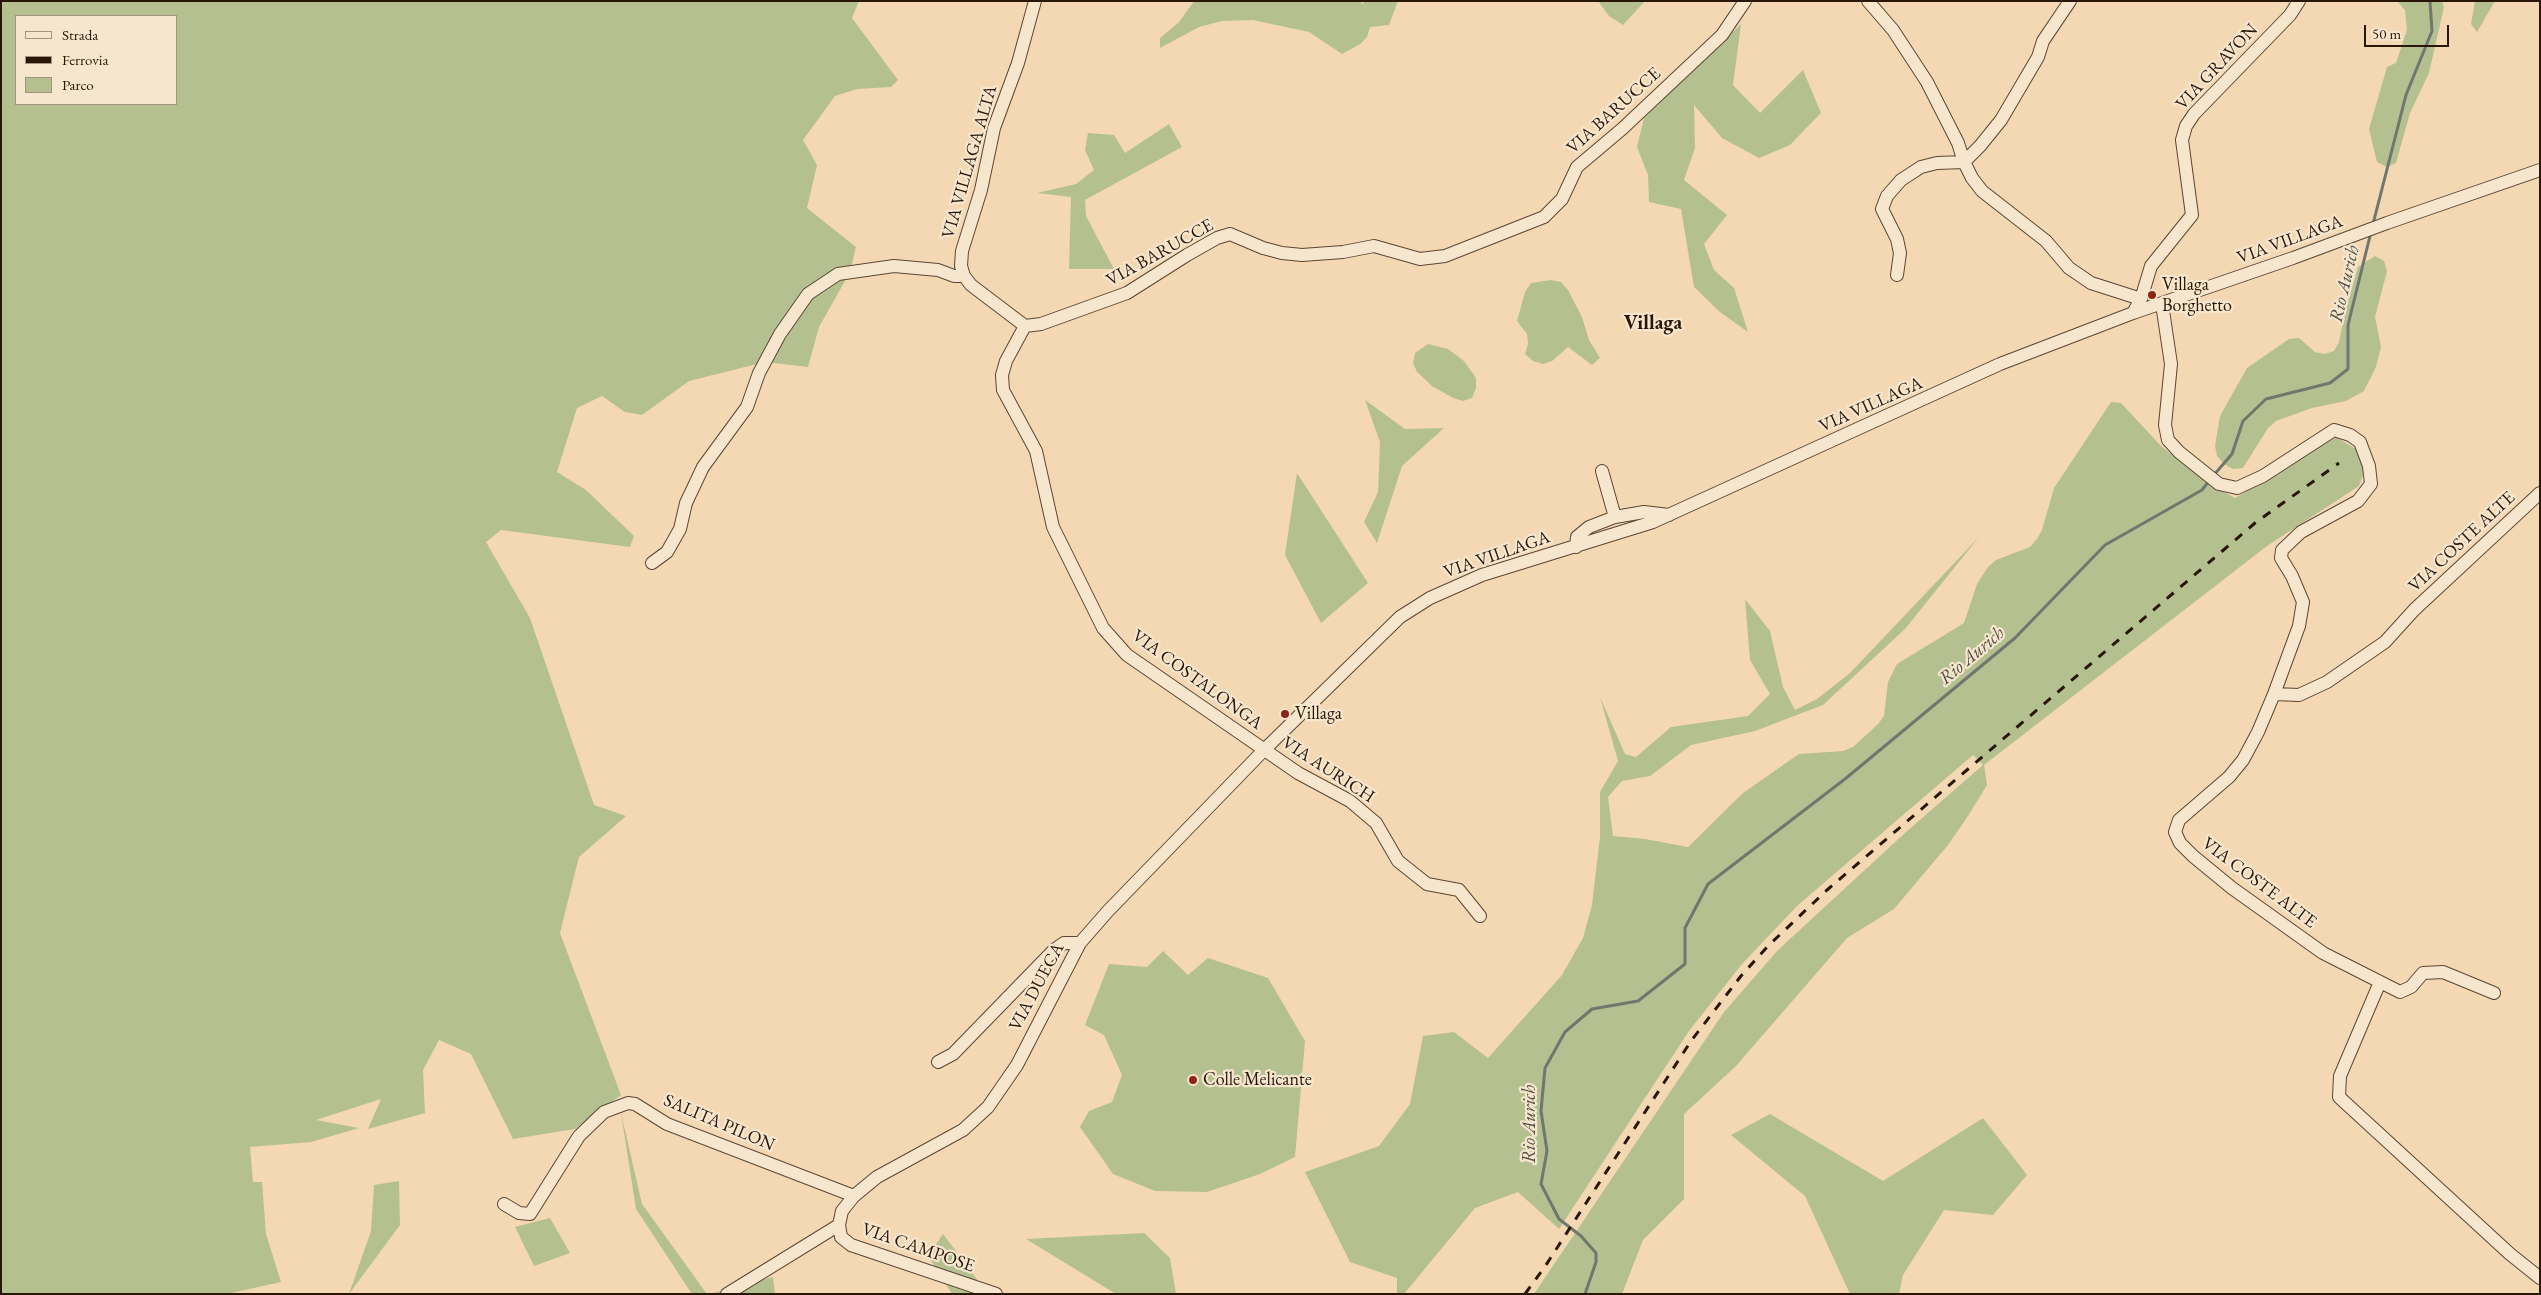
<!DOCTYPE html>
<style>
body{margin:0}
#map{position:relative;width:2541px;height:1295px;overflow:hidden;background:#f3d8b3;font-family:"EB Garamond",serif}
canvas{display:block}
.frame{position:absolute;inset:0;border:2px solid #291608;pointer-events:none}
.legend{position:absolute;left:15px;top:15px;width:162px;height:90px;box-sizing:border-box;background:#f7e6ce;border:1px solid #a5937f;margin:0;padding:6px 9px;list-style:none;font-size:15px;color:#291608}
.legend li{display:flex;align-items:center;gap:10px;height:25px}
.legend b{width:25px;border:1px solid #a5937f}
.scale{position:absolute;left:2364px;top:25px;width:85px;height:22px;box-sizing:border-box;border:2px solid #291608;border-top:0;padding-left:6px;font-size:15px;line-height:18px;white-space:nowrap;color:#291608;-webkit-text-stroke:4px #f7e6ce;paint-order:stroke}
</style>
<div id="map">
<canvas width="2541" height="1295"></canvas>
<div class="frame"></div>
<ul class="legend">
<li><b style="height:6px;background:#f7e6ce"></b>Strada</li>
<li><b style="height:6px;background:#291608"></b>Ferrovia</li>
<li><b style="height:14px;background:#b5c091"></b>Parco</li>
</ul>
<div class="scale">50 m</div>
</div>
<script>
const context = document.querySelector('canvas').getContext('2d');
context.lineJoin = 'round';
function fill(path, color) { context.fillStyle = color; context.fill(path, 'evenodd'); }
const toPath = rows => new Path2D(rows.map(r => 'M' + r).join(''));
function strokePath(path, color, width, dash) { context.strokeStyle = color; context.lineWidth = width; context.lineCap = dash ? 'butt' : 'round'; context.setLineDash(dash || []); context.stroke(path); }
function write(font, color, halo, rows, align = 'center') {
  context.font = font + ' "EB Garamond",serif'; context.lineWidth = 4.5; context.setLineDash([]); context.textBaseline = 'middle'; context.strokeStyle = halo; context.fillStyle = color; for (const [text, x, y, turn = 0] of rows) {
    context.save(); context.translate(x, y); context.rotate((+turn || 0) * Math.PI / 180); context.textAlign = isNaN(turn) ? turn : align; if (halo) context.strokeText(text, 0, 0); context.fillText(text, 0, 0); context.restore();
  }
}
fill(toPath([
 [1,1,859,1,852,18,898,80,891,87,857,89,835,96,803,140,817,165,807,208,856,247,850,272,819,327,808,367,765,362,689,381,642,415,625,412,602,396,577,408,557,472,586,490,634,536,630,547,501,530,486,542,530,618,594,805,626,816,579,857,560,933,621,1095,575,1129,513,1139,471,1054,439,1040,423,1070,425,1113,368,1129,381,1099,316,1120,359,1128,311,1142,250,1147,253,1182,262,1182,266,1234,281,1282,227,1294,1,1294],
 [16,16,176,16,176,104,16,104],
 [1194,1,1361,1,1362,4,1365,1,1398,1,1389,25,1370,27,1367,37,1360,44,1342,54,1309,32,1253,20,1222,21,1199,27,1160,48,1160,38,1179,22],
 [1598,1,1645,1,1623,25,1609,16],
 [2397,1,2442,1,2444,7,2429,73,2410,113,2396,163,2387,167,2377,162,2369,129,2387,67,2396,63,2407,30,2405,10],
 [2475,1,2495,1,2477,32,2471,24],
 [1741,24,1733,85,1760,113,1803,70,1821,113,1790,145,1759,158,1722,138,1694,105,1695,148,1684,180,1727,215,1704,244,1714,270,1734,288,1748,332,1720,312,1694,287,1681,209,1649,202,1648,175,1637,147,1644,118],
 [1169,124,1182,147,1085,200,1086,216,1114,269,1069,269,1071,197,1037,193,1076,184,1094,170,1085,150,1088,133,1114,135,1125,153],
 [2375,256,2384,261,2387,271,2375,317,2381,347,2376,367,2364,391,2346,401,2312,408,2276,421,2268,428,2243,468,2233,469,2224,464,2217,456,2215,446,2220,416,2247,368,2289,339,2299,338,2315,352,2324,354,2334,351,2339,342,2345,312,2358,267],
 [1551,280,1561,282,1568,290,1582,317,1589,340,1600,358,1592,365,1568,347,1552,361,1543,364,1533,361,1525,354,1528,344,1527,334,1517,321,1525,292,1531,283],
 [1428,344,1448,349,1464,361,1476,378,1476,388,1472,398,1463,401,1453,398,1432,386,1417,372,1413,363,1415,353],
 [1365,400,1405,429,1444,428,1402,466,1377,543,1364,522,1378,492,1380,442],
 [2111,402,2121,403,2161,446,2207,483,2235,498,2336,437,2356,449,2364,472,2359,486,2267,546,1984,765,1987,785,1968,816,1948,845,1894,909,1847,938,1736,1066,1684,1114,1684,1199,1643,1240,1622,1294,1534,1294,1724,1012,1778,950,1906,832,1983,765,1973,755,1797,906,1742,964,1689,1031,1559,1229,1518,1192,1475,1208,1404,1294,1397,1294,1397,1278,1350,1262,1305,1172,1379,1146,1410,1104,1423,1036,1454,1032,1488,1058,1562,975,1583,938,1592,905,1600,837,1600,792,1618,761,1600,697,1625,754,1636,757,1671,727,1748,716,1770,694,1750,660,1745,599,1770,631,1783,687,1795,710,1817,699,1850,673,1979,537,1905,629,1823,705,1755,731,1691,745,1650,776,1622,781,1608,797,1613,836,1645,839,1688,847,1743,793,1799,754,1843,751,1853,747,1878,724,1884,716,1888,682,1897,664,1964,623,1977,584,1988,567,1996,560,2030,547,2037,539,2042,530,2054,488],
 [1297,473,1368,583,1321,623,1285,555],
 [1163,951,1188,975,1208,958,1268,978,1305,1041,1295,1157,1260,1174,1207,1192,1155,1191,1113,1174,1080,1127,1089,1111,1112,1102,1122,1075,1104,1035,1085,1025,1109,964,1147,967],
 [621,1113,642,1204,707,1294,692,1294,636,1209],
 [1770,1114,1883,1181,1983,1118,2027,1175,1993,1215,1944,1210,1903,1275,1899,1294,1850,1294,1805,1196,1731,1135],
 [399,1181,400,1225,349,1294,371,1231,374,1185],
 [550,1218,570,1253,534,1266,515,1227],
 [1144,1233,1170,1258,1176,1294,1116,1294,1026,1239],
 [943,1234,988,1294,952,1294,928,1256],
 [773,1277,775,1294,709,1294]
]), '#b5c091');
strokePath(toPath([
 [2373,224,2406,95,2432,31,2430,1],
 [2213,476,2232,454,2243,421,2266,399,2330,383,2348,369,2348,325,2371,232],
 [1585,1294,1596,1262,1596,1253,1581,1236,1559,1219,1541,1184,1547,1151,1541,1111,1545,1068,1565,1032,1592,1009,1638,1001,1685,964,1685,928,1708,884,1845,779,2015,638,2105,545,2202,490,2209,481]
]), '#6f776f', 3);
const minor = toPath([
 [1868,1,1893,30,1927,82,1958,143,1964,162,1972,178,1982,191,2046,241,2069,268,2091,283,2141,299,2133,313],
 [1897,275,1900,253,1897,239,1882,209,1887,196,1901,180,1921,167,1937,163,1964,162,1980,146,2001,120,2038,57,2043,41,2070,1],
 [2141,299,2151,266,2192,215,2182,140,2186,126,2194,114,2290,15,2299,1],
 [2162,304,2171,364,2165,425,2168,440,2179,452,2219,484,2237,488,2263,476,2334,430,2350,435,2360,442,2369,466,2371,484,2358,501,2301,532,2282,550,2281,558,2292,576,2303,602,2299,626,2274,694,2258,732,2243,760,2229,777,2179,820,2175,832,2180,843,2193,856,2232,888,2323,953,2400,992,2411,987,2423,973,2443,972,2494,993],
 [1025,326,1041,324,1127,293,1187,255,1217,238,1230,234,1263,248,1282,253,1302,255,1343,252,1374,246,1420,259,1445,256,1544,217,1562,199,1577,167,1622,129,1722,35,1745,1],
 [1025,326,1006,361,1002,375,1003,390,1036,451,1053,527,1103,628,1127,655,1298,773,1350,801,1376,823,1398,861,1427,884,1459,890,1480,916],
 [1025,326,971,285,964,276,961,266,962,251,981,190,994,128,1018,63,1035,1],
 [1602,471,1615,517],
 [1576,547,1577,537,1589,527,1615,517,1644,512,1669,515],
 [652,563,667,552,680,529,686,503,703,467,747,407,759,373,780,334,808,294,838,274,894,266,938,270,954,276,964,276],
 [2274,694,2299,695,2327,682,2385,642,2414,610,2540,493],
 [2380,982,2340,1076,2339,1097,2510,1254,2540,1278],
 [938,1062,953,1054,1054,950,1064,943,1080,943],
 [504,1204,519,1213,530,1214,579,1136,604,1112,628,1103,635,1104,667,1124,854,1196],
 [727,1294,839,1225],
 [996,1294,851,1245,841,1237,839,1225,842,1211,854,1196,877,1177,963,1130,988,1107,1017,1065,1080,943,1108,911,1264,750,1400,617,1430,598,1482,575,1653,522,2000,364,2133,313,2293,258,2387,223,2540,170]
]);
strokePath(minor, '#5c4633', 14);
strokePath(minor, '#f7e6ce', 12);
strokePath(toPath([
 [1525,1294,1544,1268,1691,1041,1741,976,1768,946,1827,890,2255,523,2339,463]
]), '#291608', 3, [9, 9]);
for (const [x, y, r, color] of [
 [2152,295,5,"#8f2418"],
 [1285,714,5,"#8f2418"],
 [1193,1080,5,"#8f2418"]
]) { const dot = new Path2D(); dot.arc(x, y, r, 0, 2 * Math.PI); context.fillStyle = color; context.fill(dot); strokePath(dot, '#f7e6ce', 2); }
write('18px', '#291608', '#f7e6ce', [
 ["VIA GRAVON",2217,67,-47],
 ["VIA BARUCCE",1614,111,-42],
 ["VIA VILLAGA ALTA",970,162,-74],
 ["VIA VILLAGA",2290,240,-20],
 ["VIA BARUCCE",1160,253,-29],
 ["VIA VILLAGA",1871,405,-24],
 ["VIA COSTE ALTE",2462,542,-43],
 ["VIA VILLAGA",1497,555,-19],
 ["VIA COSTALONGA",1197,680,36],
 ["VIA AURICH",1328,770,33],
 ["VIA COSTE ALTE",2259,883,37],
 ["VIA DUECA",1037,987,-62],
 ["SALITA PILON",719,1123,23],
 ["VIA CAMPOSE",918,1248,19]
]);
write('18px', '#291608', '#f7e6ce', [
 ["Villaga",2162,285],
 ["Borghetto",2162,306],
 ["Villaga",1295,714],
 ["Colle Melicante",1203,1080]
], 'left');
write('italic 19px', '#524f44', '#f7e6ce', [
 ["Rio Aurich",2345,284,-77],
 ["Rio Aurich",1972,656,-40],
 ["Rio Aurich",1530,1124,-90]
]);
write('bold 20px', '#291608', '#f7e6ce', [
 ["Villaga",1653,324]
]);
</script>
